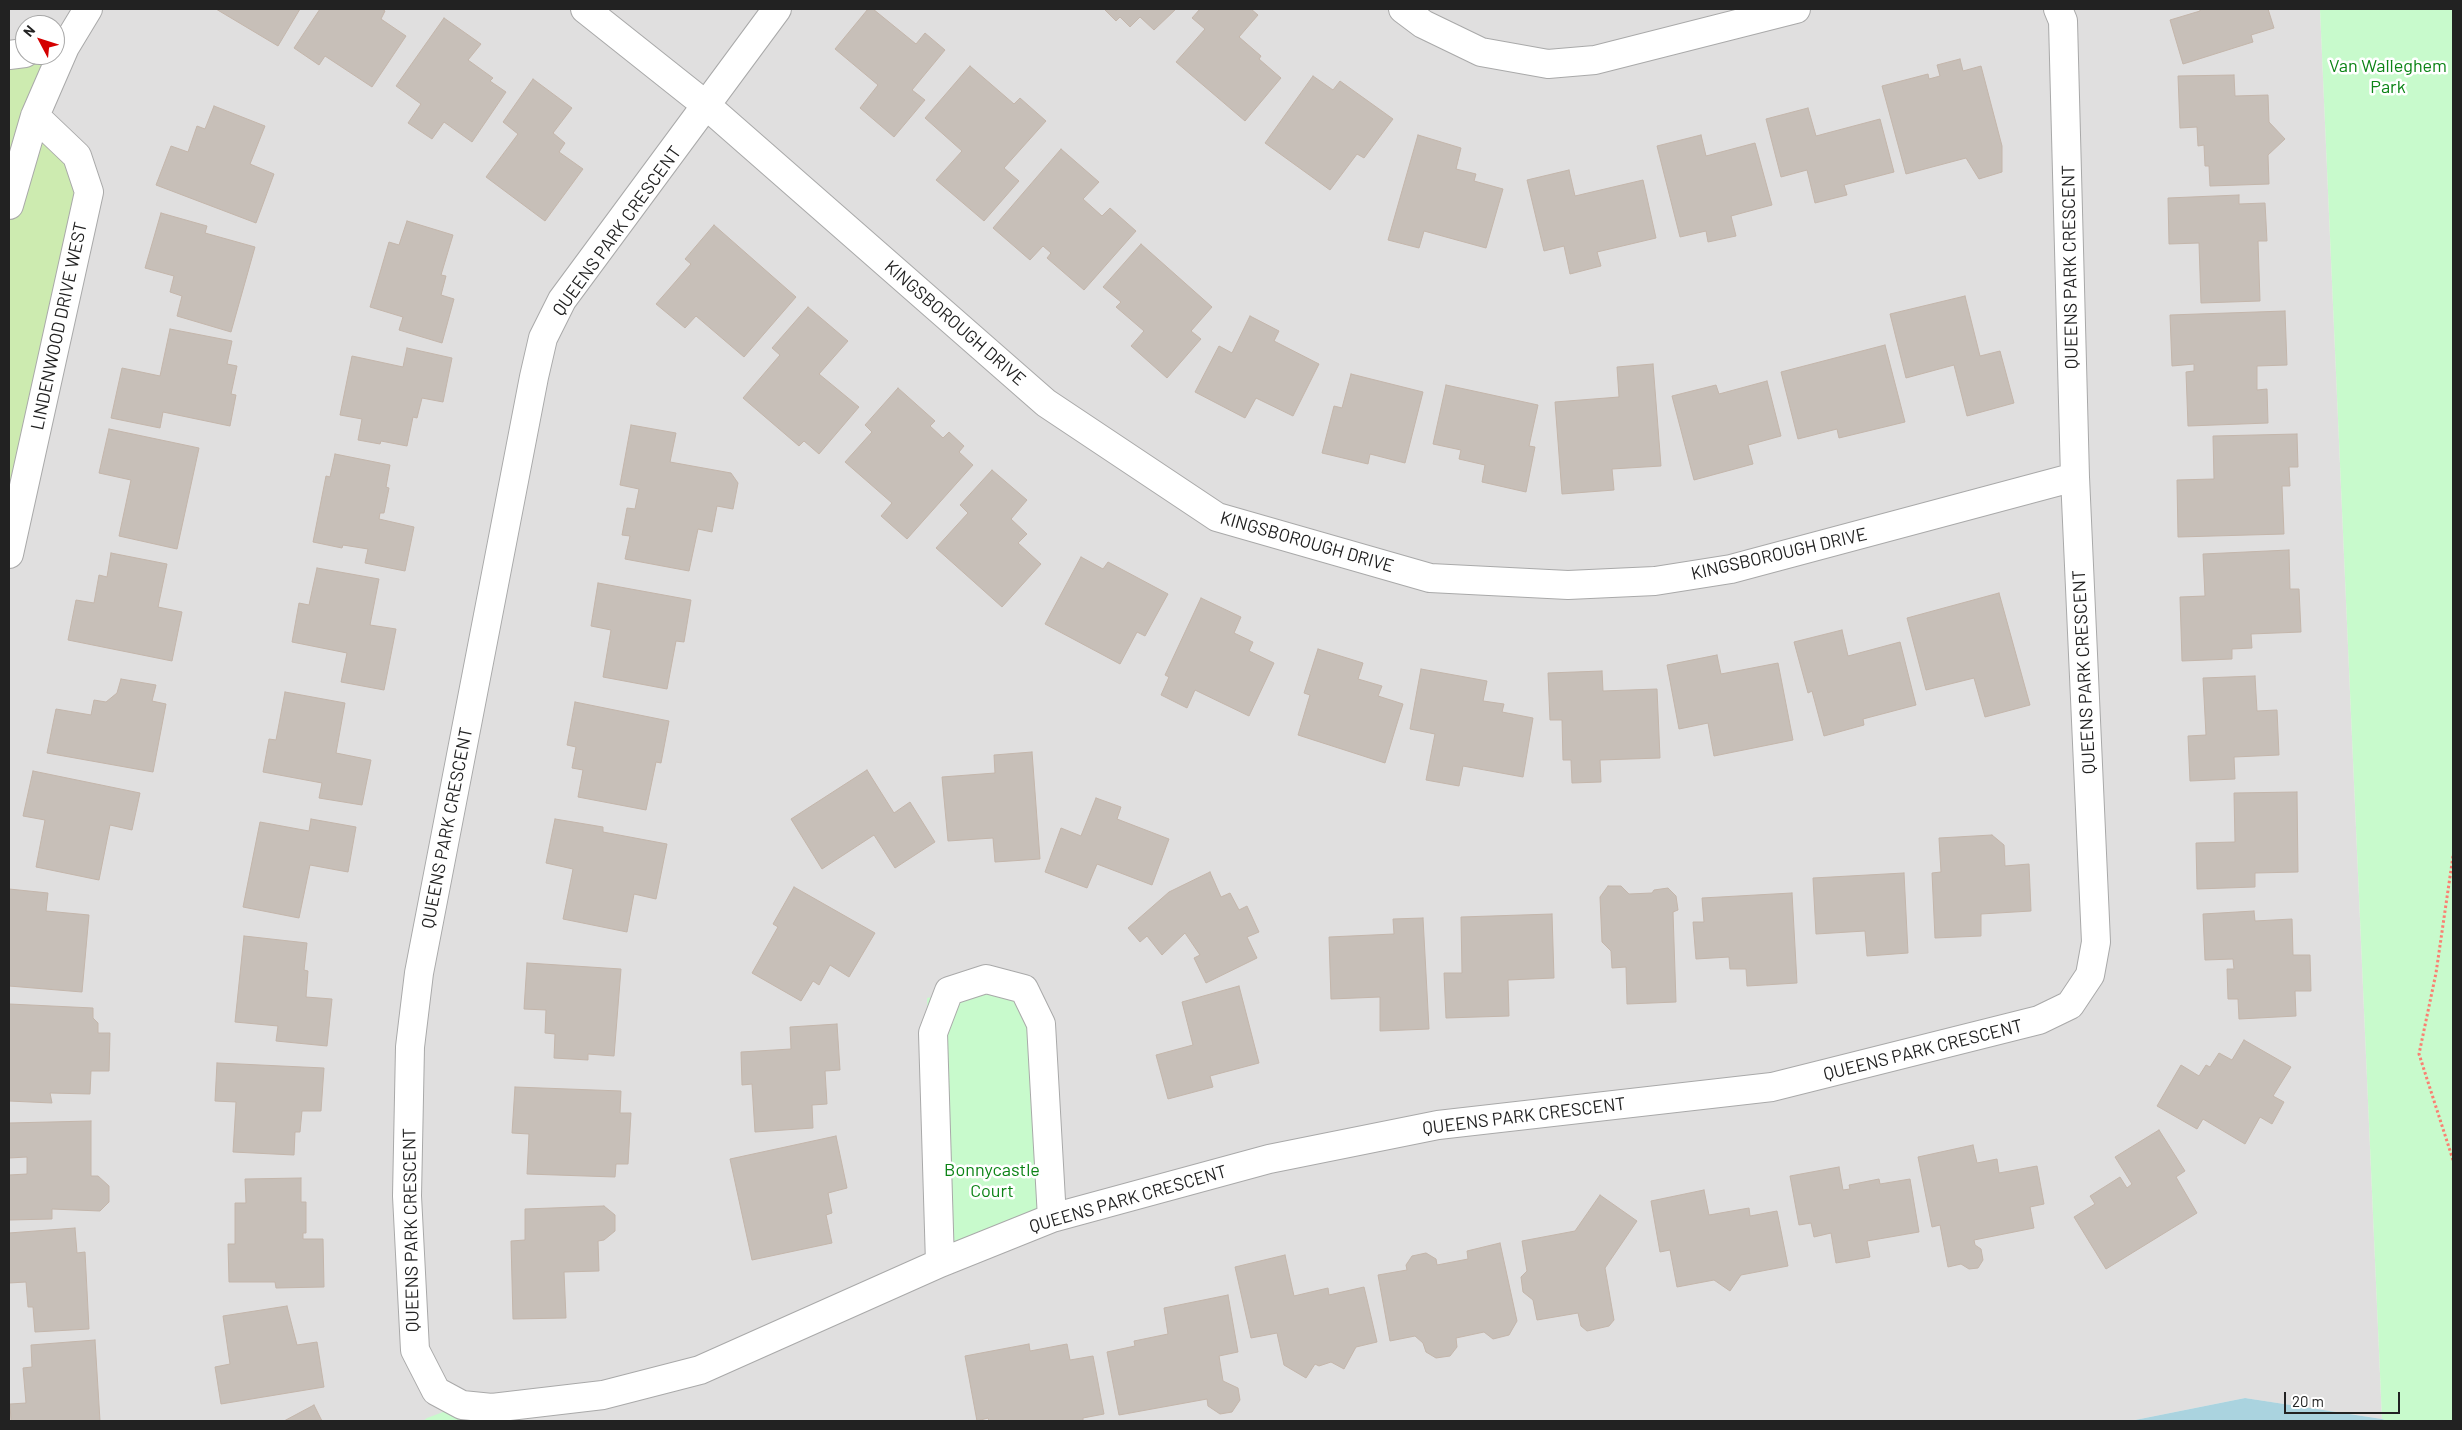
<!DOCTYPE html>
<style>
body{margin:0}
#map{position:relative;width:2462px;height:1430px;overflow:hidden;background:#f2efe9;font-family:Barlow,sans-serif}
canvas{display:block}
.frame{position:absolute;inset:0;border:10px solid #222;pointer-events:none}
.north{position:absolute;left:15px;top:15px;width:50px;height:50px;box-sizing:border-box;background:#fff;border:1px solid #a7a7a7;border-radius:50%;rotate:310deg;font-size:14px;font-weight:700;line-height:20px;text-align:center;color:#222}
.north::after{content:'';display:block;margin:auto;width:18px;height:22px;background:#d40000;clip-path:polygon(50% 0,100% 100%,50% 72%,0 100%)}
.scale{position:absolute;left:2284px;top:1392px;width:116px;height:22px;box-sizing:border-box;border:2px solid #222;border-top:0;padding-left:6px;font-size:15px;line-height:18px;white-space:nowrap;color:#222;-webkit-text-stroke:4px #fff;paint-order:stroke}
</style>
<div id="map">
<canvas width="2462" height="1430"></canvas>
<div class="frame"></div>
<div class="north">N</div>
<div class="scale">20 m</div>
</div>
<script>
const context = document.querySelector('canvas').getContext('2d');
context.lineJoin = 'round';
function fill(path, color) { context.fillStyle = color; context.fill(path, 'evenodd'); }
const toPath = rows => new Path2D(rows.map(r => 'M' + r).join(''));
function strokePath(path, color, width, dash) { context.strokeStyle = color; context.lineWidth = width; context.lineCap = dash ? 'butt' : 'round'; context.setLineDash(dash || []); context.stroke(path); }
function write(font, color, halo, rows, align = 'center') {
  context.font = font + ' Barlow,sans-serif'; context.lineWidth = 5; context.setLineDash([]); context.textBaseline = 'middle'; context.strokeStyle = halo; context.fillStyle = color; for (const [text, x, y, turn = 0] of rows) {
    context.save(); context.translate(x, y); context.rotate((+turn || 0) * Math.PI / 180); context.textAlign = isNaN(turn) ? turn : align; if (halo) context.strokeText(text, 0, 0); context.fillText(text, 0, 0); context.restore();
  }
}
fill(toPath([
 [9,9,2320,9,2382,1419,2245,1398,2130,1421,465,1421,462,1406,423,1421,9,1421],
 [25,25,55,25,55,55,25,55]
]), '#e0dfdf');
fill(toPath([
 [9,55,55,55,35,116,89,192,9,554]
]), '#cdebb0');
fill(toPath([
 [2320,9,2453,9,2453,1421,2387,1421,2382,1419],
 [1028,977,1052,1218,940,1263,927,998],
 [462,1405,465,1421,423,1421,427,1418]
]), '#c8facc');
fill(toPath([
 [2245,1398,2382,1419,2387,1421,2130,1421]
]), '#aad3df');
const building = toPath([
 [216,9,300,9,278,46,216,9],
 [320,9,382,9,385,11,381,19,406,36,372,87,325,56,319,65,294,48,320,9],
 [868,9,873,9,916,44,925,33,945,50,912,90,925,100,894,137,860,108,878,85,835,49,868,9],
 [1104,9,1176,9,1154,30,1140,17,1130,27,1120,17,1116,21,1104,9],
 [1200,9,1251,9,1258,15,1239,37,1261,56,1259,59,1281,78,1245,121,1176,62,1205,29,1192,18,1200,9],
 [2200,9,2268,9,2274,28,2251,35,2253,42,2183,64,2170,20,2200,11,2200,9],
 [444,18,481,44,468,60,493,78,490,81,506,92,472,142,444,122,432,139,408,123,421,104,396,86,444,18],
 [1960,59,1963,71,1981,66,2002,146,2002,172,1979,179,1966,158,1906,174,1882,86,1928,74,1929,79,1940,76,1937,65,1960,59],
 [970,66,1014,104,1020,98,1046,121,1004,168,1019,181,984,221,936,180,962,151,925,118,970,66],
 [2234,75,2235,96,2268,95,2269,122,2285,139,2268,155,2269,184,2210,186,2209,166,2205,166,2204,145,2198,146,2197,127,2180,128,2178,76,2234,75],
 [1313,76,1333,90,1340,81,1393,119,1364,158,1357,154,1330,190,1265,143,1313,76],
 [533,79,572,108,553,133,565,143,559,152,583,169,545,221,486,177,518,134,503,122,533,79],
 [214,106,265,126,250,164,274,174,256,223,156,185,171,146,188,152,197,126,205,129,214,106],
 [1808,108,1816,136,1880,119,1894,172,1844,185,1847,195,1815,203,1807,170,1781,177,1766,119,1808,108],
 [1418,135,1461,148,1456,169,1476,174,1474,181,1503,189,1486,248,1424,231,1419,248,1388,240,1418,135],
 [1701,135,1706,156,1755,143,1772,205,1731,216,1736,236,1708,242,1706,231,1680,237,1657,146,1701,135],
 [1061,149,1099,182,1083,199,1102,216,1110,208,1136,231,1084,290,1047,258,1051,253,1043,246,1030,260,993,228,1061,149],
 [1569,170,1575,196,1643,180,1656,238,1597,252,1601,266,1570,274,1564,246,1544,251,1527,180,1569,170],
 [2239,195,2239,204,2265,203,2267,241,2258,241,2260,301,2201,303,2199,243,2169,244,2168,198,2239,195],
 [161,213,207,226,205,233,255,247,231,332,177,316,182,296,170,292,174,276,145,268,161,213],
 [407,221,453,235,441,275,446,276,441,295,454,299,442,343,399,330,403,317,370,307,389,242,399,245,407,221],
 [714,225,796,297,744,357,696,316,685,328,656,304,691,264,685,259,714,225],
 [1141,244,1212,307,1191,331,1201,339,1167,378,1131,346,1144,331,1116,307,1121,302,1103,287,1141,244],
 [1965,296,1980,356,2000,351,2014,403,1967,416,1954,365,1906,378,1890,314,1965,296],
 [808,307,848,341,819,374,859,407,819,454,804,441,799,446,743,398,780,355,772,348,808,307],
 [2285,311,2287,365,2257,366,2257,390,2267,389,2268,423,2188,426,2186,372,2194,371,2194,364,2172,366,2170,315,2285,311],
 [1250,316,1279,331,1274,341,1319,364,1293,416,1256,398,1245,418,1195,392,1219,346,1232,353,1250,316],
 [170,329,232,341,227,364,237,366,231,394,236,395,230,426,163,412,160,428,111,418,122,368,160,376,170,329],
 [1885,345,1905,422,1839,438,1837,429,1798,439,1781,372,1885,345],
 [407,348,452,358,443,402,422,398,417,418,413,417,407,446,381,441,380,444,358,440,362,419,340,415,352,356,403,367,407,348],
 [1653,364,1661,466,1612,469,1614,490,1562,494,1555,402,1619,397,1617,367,1653,364],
 [1351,374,1423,392,1405,463,1370,454,1368,464,1322,453,1334,406,1342,408,1351,374],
 [1767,381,1781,436,1748,445,1753,464,1694,480,1672,396,1716,385,1719,394,1767,381],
 [1446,385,1538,405,1529,446,1535,447,1526,492,1482,482,1485,465,1459,459,1461,450,1433,444,1446,385],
 [898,388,935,421,930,426,943,438,949,432,964,446,959,452,973,465,907,539,881,516,892,503,845,462,872,432,865,425,898,388],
 [631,425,676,433,670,462,731,473,738,483,733,509,717,506,712,532,698,529,689,571,625,559,630,536,622,535,627,508,635,509,639,489,620,485,631,425],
 [109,429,199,448,177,549,119,536,131,480,99,473,109,429],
 [2297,434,2298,467,2289,467,2290,486,2282,486,2284,534,2178,537,2177,480,2214,479,2213,436,2297,434],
 [335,454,390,465,386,487,389,488,384,513,380,513,379,519,414,527,405,571,365,563,368,549,343,545,342,548,313,542,326,476,330,477,335,454],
 [992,470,1027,500,1011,519,1027,534,1018,543,1041,564,1002,607,936,548,968,513,960,505,992,470],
 [2289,550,2290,589,2299,589,2301,632,2251,634,2252,648,2232,649,2232,659,2182,661,2180,597,2205,596,2203,554,2289,550],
 [111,553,167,564,158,607,182,612,172,661,68,640,76,600,94,603,99,575,107,577,111,553],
 [1081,557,1103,569,1108,562,1168,594,1145,636,1137,632,1120,664,1045,624,1081,557],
 [317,568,379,579,370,625,396,629,384,690,341,682,347,653,292,642,299,603,309,605,317,568],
 [598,583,691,600,684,642,676,641,667,689,603,677,611,630,591,626,598,583],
 [1999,593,2030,705,1985,717,1974,678,1926,690,1907,618,1999,593],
 [1201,598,1241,617,1234,633,1253,642,1249,651,1274,663,1249,716,1195,690,1187,708,1161,695,1169,677,1165,675,1201,598],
 [1842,630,1848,656,1900,642,1916,705,1863,719,1864,725,1824,736,1812,691,1808,693,1794,642,1842,630],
 [1318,649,1363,663,1358,679,1382,686,1378,696,1403,704,1385,763,1298,735,1310,695,1304,693,1318,649],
 [1717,655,1721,674,1778,663,1793,740,1714,756,1708,723,1679,729,1667,665,1717,655],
 [1421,669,1487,681,1483,701,1504,704,1502,712,1533,718,1523,777,1463,766,1459,786,1426,780,1435,734,1410,729,1421,669],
 [1602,671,1603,691,1657,689,1660,758,1600,760,1601,782,1572,783,1571,760,1563,760,1562,720,1550,720,1548,673,1602,671],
 [2255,676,2257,711,2277,710,2279,755,2234,757,2235,779,2190,781,2188,736,2206,735,2203,678,2255,676],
 [121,679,156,685,152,701,166,704,153,772,47,753,56,709,91,715,94,700,106,702,117,693,121,679],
 [285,692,345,703,336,753,371,760,362,805,319,798,322,783,263,772,269,739,276,740,285,692],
 [575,702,669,721,661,763,656,762,646,810,578,797,583,770,572,768,576,747,567,745,575,702],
 [1032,752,1040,859,995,862,993,838,948,841,942,777,995,773,994,755,1032,752],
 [867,770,894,813,910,802,935,842,895,868,874,835,822,869,791,819,867,770],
 [33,771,140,793,132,830,110,825,99,880,36,867,45,820,23,816,33,771],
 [2297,792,2298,872,2255,873,2255,887,2197,889,2196,843,2235,842,2234,793,2297,792],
 [1096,798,1121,807,1117,819,1169,839,1152,885,1097,864,1087,888,1045,872,1061,828,1081,836,1096,798],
 [311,819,356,827,348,872,310,865,299,918,243,907,260,822,309,831,311,819],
 [555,819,603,827,603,832,667,844,656,899,634,894,627,932,563,919,573,869,546,863,555,819],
 [1992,835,2004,845,2005,866,2029,864,2031,911,1981,914,1981,936,1935,938,1932,873,1941,872,1939,838,1992,835],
 [1210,872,1221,897,1230,893,1239,910,1247,906,1259,932,1247,937,1257,958,1206,983,1194,958,1200,955,1185,933,1162,955,1147,936,1140,942,1128,928,1169,892,1210,872],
 [1904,873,1908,953,1867,956,1865,931,1816,934,1813,878,1904,873],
 [1608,886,1621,886,1629,894,1652,893,1654,890,1668,888,1676,896,1678,910,1673,912,1676,1002,1627,1004,1626,967,1612,968,1611,951,1602,942,1600,897,1608,886],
 [794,887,875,933,849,977,830,965,819,985,813,981,801,1001,752,973,778,927,773,924,794,887],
 [9,889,48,893,46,911,89,915,82,992,9,986,9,889],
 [1792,893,1797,983,1747,986,1746,969,1730,969,1729,957,1696,959,1693,922,1704,922,1702,898,1792,893],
 [2254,911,2255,921,2292,919,2293,955,2310,955,2311,991,2295,991,2296,1016,2239,1019,2238,999,2228,999,2227,969,2234,969,2233,959,2205,960,2203,914,2254,911],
 [1552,914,1554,978,1508,980,1509,1016,1446,1018,1444,973,1462,973,1461,917,1552,914],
 [1423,918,1429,1029,1380,1031,1380,997,1331,999,1329,937,1394,934,1393,919,1423,918],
 [244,936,307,943,304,970,308,971,306,997,332,999,327,1046,276,1041,278,1026,235,1022,244,936],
 [527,963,621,969,614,1056,588,1054,588,1060,554,1058,555,1034,545,1033,546,1010,524,1009,527,963],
 [1239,986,1259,1063,1210,1076,1213,1087,1168,1099,1156,1055,1193,1045,1182,1002,1239,986],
 [9,1004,93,1008,93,1018,98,1023,98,1033,110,1033,109,1071,91,1071,90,1094,50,1093,52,1103,9,1101,9,1004],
 [837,1024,840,1070,825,1071,827,1104,812,1105,813,1128,755,1132,752,1084,742,1085,741,1052,791,1049,790,1027,837,1024],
 [2244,1040,2291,1067,2273,1096,2284,1102,2272,1124,2260,1117,2245,1144,2203,1119,2197,1129,2157,1106,2181,1065,2199,1076,2206,1065,2210,1067,2219,1053,2232,1060,2244,1040],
 [217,1063,324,1068,321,1111,302,1111,300,1132,295,1132,294,1155,233,1152,236,1102,215,1101,217,1063],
 [515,1087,621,1091,620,1113,631,1113,628,1164,616,1164,615,1177,527,1174,529,1134,512,1133,515,1087],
 [91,1121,91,1176,98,1176,109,1186,109,1202,100,1211,52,1209,52,1219,9,1220,9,1175,27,1174,27,1157,9,1158,9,1123,91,1121],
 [2159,1130,2185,1171,2176,1177,2197,1213,2106,1269,2074,1217,2095,1204,2090,1196,2120,1177,2127,1188,2132,1184,2115,1157,2159,1130],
 [836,1136,847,1188,828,1193,832,1213,826,1215,832,1243,752,1260,730,1159,836,1136],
 [1973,1145,1977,1163,1997,1159,1999,1173,2037,1166,2044,1204,2030,1207,2034,1228,1974,1240,1975,1245,1981,1249,1983,1260,1978,1268,1969,1269,1961,1264,1948,1267,1940,1225,1932,1227,1918,1157,1973,1145],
 [1839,1167,1843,1190,1850,1189,1849,1185,1879,1179,1880,1184,1910,1179,1919,1232,1867,1241,1870,1257,1836,1263,1831,1233,1814,1237,1811,1223,1799,1225,1790,1176,1839,1167],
 [301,1178,301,1202,306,1202,306,1233,303,1233,303,1239,323,1239,324,1287,276,1288,275,1282,229,1282,228,1244,235,1244,235,1203,246,1203,245,1179,301,1178],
 [1704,1190,1709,1215,1749,1208,1750,1216,1777,1211,1788,1266,1741,1275,1730,1291,1714,1280,1677,1287,1670,1250,1660,1252,1651,1201,1704,1190],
 [1600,1195,1637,1221,1605,1268,1614,1320,1609,1326,1587,1331,1581,1326,1578,1313,1537,1320,1533,1300,1523,1292,1521,1277,1527,1271,1522,1241,1575,1231,1600,1195],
 [604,1206,615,1215,615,1231,604,1240,598,1241,599,1271,564,1272,566,1318,513,1319,511,1241,525,1240,525,1209,604,1206],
 [75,1228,77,1253,85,1252,89,1329,35,1332,33,1307,28,1307,26,1282,9,1283,9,1233,75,1228],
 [1500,1243,1517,1321,1509,1335,1493,1339,1484,1332,1456,1338,1457,1347,1450,1356,1436,1358,1426,1352,1423,1343,1415,1336,1390,1341,1378,1275,1407,1270,1406,1265,1412,1256,1426,1253,1436,1259,1437,1265,1468,1259,1467,1251,1500,1243],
 [1285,1255,1294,1296,1328,1288,1329,1295,1364,1287,1377,1342,1356,1347,1344,1369,1331,1362,1319,1366,1315,1364,1306,1378,1284,1365,1277,1333,1251,1338,1235,1267,1285,1255],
 [1228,1295,1238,1352,1219,1356,1223,1381,1238,1388,1240,1400,1232,1412,1220,1414,1208,1406,1207,1399,1119,1415,1107,1352,1135,1346,1134,1341,1168,1334,1164,1308,1228,1295],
 [287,1306,297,1345,317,1342,324,1387,221,1404,215,1367,230,1364,223,1316,287,1306],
 [95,1340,100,1421,11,1421,10,1404,26,1403,23,1368,32,1367,31,1345,95,1340],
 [1029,1344,1030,1351,1067,1344,1070,1360,1093,1356,1104,1414,1083,1418,1083,1421,989,1421,988,1418,977,1421,965,1356,1029,1344],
 [314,1405,322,1421,284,1421,314,1405]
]);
fill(building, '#c7bfb8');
strokePath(building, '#c4b6ab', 1);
const minor = toPath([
 [585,9,707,106,1046,403,1217,517,1430,578,1568,585,1655,581,1731,569,2075,477],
 [777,9,562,300,543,338,534,377,419,973,410,1047,407,1196,415,1350,436,1391,462,1405,492,1408,603,1395,700,1370,940,1263,1052,1218,1269,1159,1438,1125,1772,1087,2039,1020,2070,1005,2090,975,2096,942,2075,477,2063,21,2058,9],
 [1403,9,1423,24,1481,52,1548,64,1595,60,1796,9],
 [9,55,25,53],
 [9,205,35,116,65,47,88,9],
 [9,554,89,192,77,156,35,116],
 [940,1263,933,1033,949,991,986,979,1024,989,1041,1024,1052,1218]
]);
strokePath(minor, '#a9a9a9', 30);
strokePath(toPath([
 [2453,856,2436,973,2419,1054,2453,1160]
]), '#fa8072', 3, [2.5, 2.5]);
strokePath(minor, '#fff', 28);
write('18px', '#0c8416', '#fff', [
 ["Van Walleghem",2388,66],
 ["Park",2388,87],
 ["Bonnycastle",992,1170],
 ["Court",992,1191]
]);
write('18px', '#222', '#fff', [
 ["QUEENS PARK CRESCENT",617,231,-54],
 ["QUEENS PARK CRESCENT",2070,267,-91],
 ["KINGSBOROUGH DRIVE",955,323,41],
 ["LINDENWOOD DRIVE WEST",59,326,-78],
 ["KINGSBOROUGH DRIVE",1307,542,16],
 ["KINGSBOROUGH DRIVE",1779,554,-13],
 ["QUEENS PARK CRESCENT",2084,672,-93],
 ["QUEENS PARK CRESCENT",447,828,-79],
 ["QUEENS PARK CRESCENT",1923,1050,-14],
 ["QUEENS PARK CRESCENT",1524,1116,-7],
 ["QUEENS PARK CRESCENT",1128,1199,-16],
 ["QUEENS PARK CRESCENT",411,1230,-91]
]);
</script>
